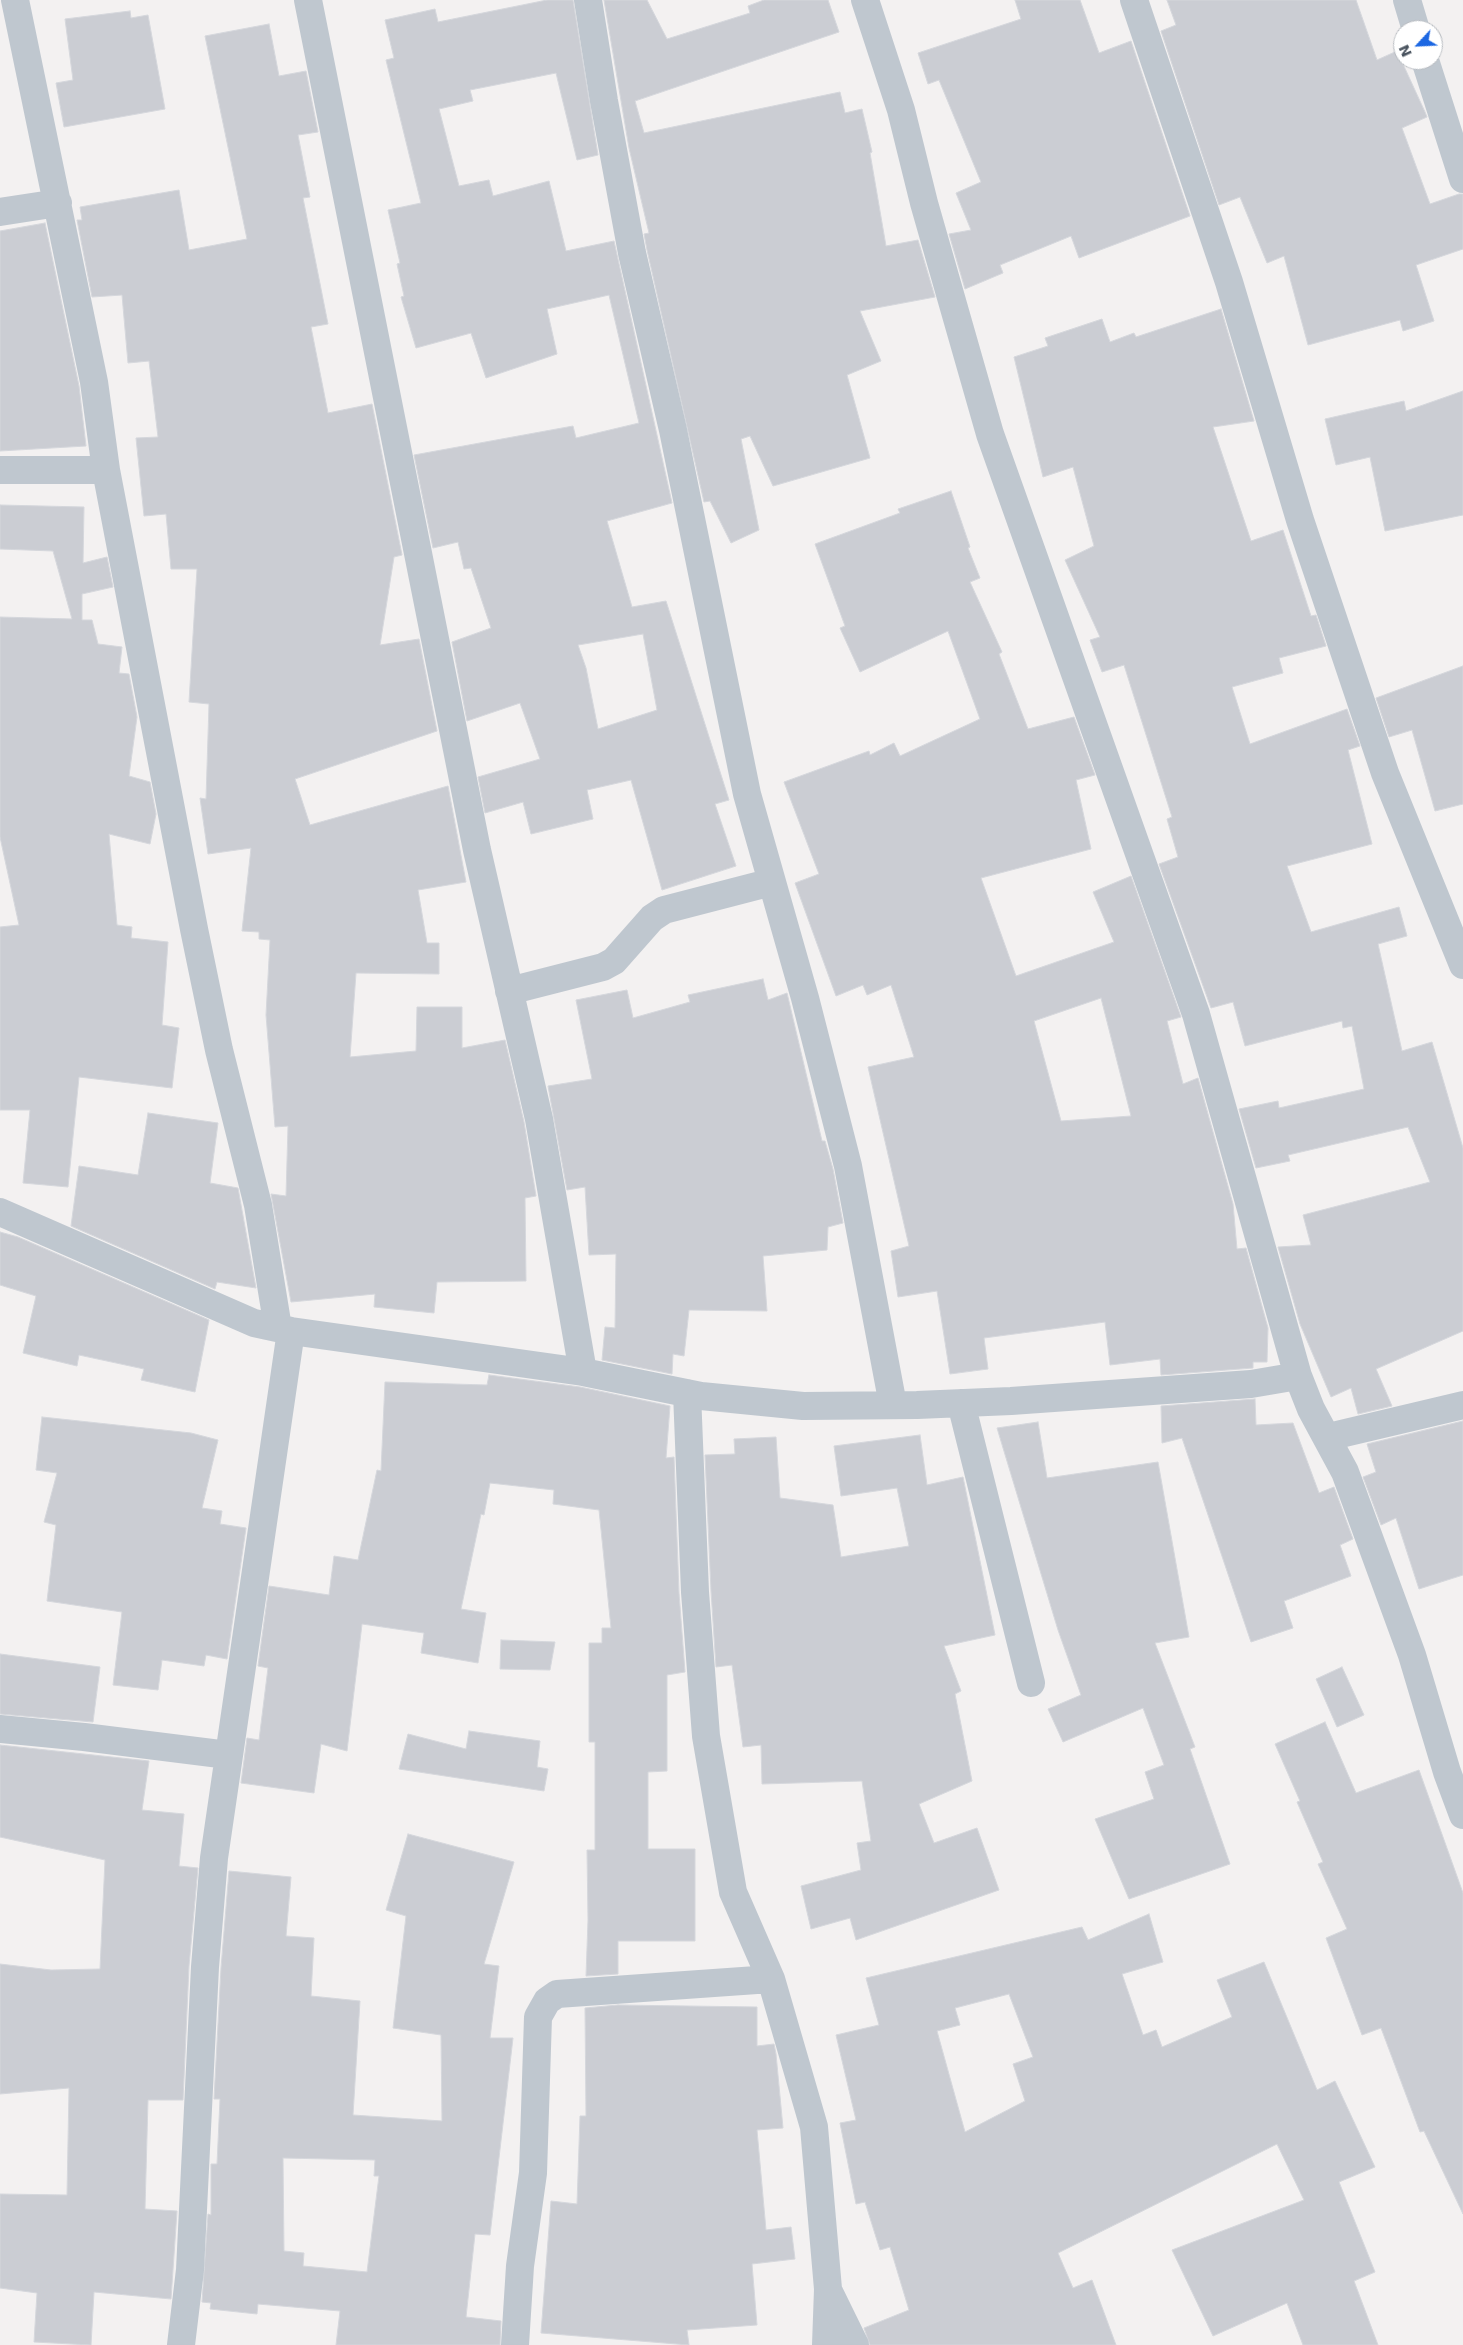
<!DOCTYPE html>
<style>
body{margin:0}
#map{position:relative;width:1463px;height:2345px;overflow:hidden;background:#f3f1f1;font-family:"DejaVu Sans",sans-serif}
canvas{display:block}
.north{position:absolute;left:1393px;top:20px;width:50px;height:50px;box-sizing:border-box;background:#fff;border:1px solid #b6babf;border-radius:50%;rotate:245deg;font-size:14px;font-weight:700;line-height:20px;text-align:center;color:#49535e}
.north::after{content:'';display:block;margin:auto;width:18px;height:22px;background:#1c67e2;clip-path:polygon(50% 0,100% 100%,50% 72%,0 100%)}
</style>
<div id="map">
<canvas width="1463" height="2345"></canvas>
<div class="north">N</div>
</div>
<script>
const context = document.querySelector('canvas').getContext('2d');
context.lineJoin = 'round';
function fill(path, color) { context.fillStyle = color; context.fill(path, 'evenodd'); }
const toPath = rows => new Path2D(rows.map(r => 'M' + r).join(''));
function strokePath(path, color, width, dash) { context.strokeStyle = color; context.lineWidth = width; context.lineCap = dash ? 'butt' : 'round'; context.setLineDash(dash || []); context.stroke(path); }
const building = toPath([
 [547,0,573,0,598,155,577,160,556,73,470,90,473,101,439,109,459,186,489,180,493,196,549,181,566,251,614,241,672,503,607,521,632,607,666,601,729,800,715,804,736,866,662,890,631,780,587,790,593,819,531,834,523,802,485,813,478,777,540,759,520,703,467,721,452,642,491,628,471,568,464,569,458,542,433,548,414,455,573,426,576,438,639,423,609,295,547,309,557,354,486,378,471,333,416,348,401,297,404,296,397,264,400,263,388,210,421,203,386,60,394,58,385,20,435,9,438,22,547,0],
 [643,634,657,710,598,729,586,668,578,645,643,634],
 [604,0,647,0,667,39,750,13,748,6,764,0,828,0,839,32,635,101,644,133,840,92,845,113,862,109,872,152,870,153,886,246,918,240,935,297,860,311,881,361,847,375,870,458,773,486,750,436,741,439,759,530,731,543,710,501,704,502,647,250,644,234,649,233,629,148,604,0],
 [1015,0,1080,0,1099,53,1131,41,1190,216,1079,258,1071,236,1000,265,1003,273,965,289,949,234,971,230,956,193,981,182,939,80,928,84,918,53,1021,19,1015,0],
 [1167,0,1356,0,1377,60,1397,51,1425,112,1427,117,1402,128,1430,204,1459,194,1463,194,1463,249,1416,265,1434,321,1403,331,1400,320,1308,345,1284,256,1267,263,1240,197,1219,205,1161,31,1176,25,1167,0],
 [130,11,131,18,148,15,165,109,64,127,56,83,73,80,65,19,130,11],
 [269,24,279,76,306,71,318,132,298,135,310,197,303,198,328,324,311,327,328,413,372,404,402,555,394,557,380,645,419,639,437,731,295,779,310,825,448,786,466,882,418,890,427,943,439,943,439,974,356,973,350,1057,416,1051,417,1007,462,1007,462,1048,505,1040,524,1122,536,1196,525,1198,526,1281,437,1282,434,1313,374,1307,375,1294,291,1302,271,1194,286,1196,288,1126,275,1127,266,1015,270,940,259,939,259,932,242,931,251,848,208,854,200,798,206,799,209,704,189,702,197,569,171,569,166,514,144,516,136,438,158,437,149,361,128,363,122,295,92,297,77,220,82,220,80,207,179,190,189,250,247,239,205,36,269,24],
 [45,223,79,386,86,446,0,451,0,231,45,223],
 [1221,309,1254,421,1213,427,1251,541,1283,530,1311,616,1316,615,1326,646,1279,658,1283,673,1232,687,1250,744,1347,709,1360,746,1348,750,1372,844,1287,866,1311,932,1399,907,1407,936,1378,944,1402,1051,1432,1042,1463,1148,1463,1331,1376,1369,1392,1406,1358,1414,1351,1388,1331,1397,1300,1324,1278,1247,1311,1245,1303,1215,1430,1182,1408,1127,1288,1155,1290,1161,1256,1168,1239,1109,1278,1101,1279,1108,1364,1089,1352,1026,1343,1028,1342,1021,1245,1046,1233,1002,1211,1008,1159,864,1178,857,1167,819,1172,817,1124,665,1102,672,1090,640,1100,637,1065,560,1094,546,1073,467,1043,477,1014,357,1048,346,1045,338,1102,319,1110,342,1134,333,1136,337,1221,309],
 [1463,391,1463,515,1385,531,1370,457,1336,465,1325,419,1404,401,1406,411,1463,391],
 [951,491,970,547,968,548,980,578,970,582,1002,652,999,654,1028,729,1074,717,1095,775,1076,780,1091,849,981,878,1016,976,1114,942,1093,892,1131,876,1181,1017,1167,1021,1183,1084,1198,1078,1233,1204,1237,1249,1246,1248,1268,1328,1267,1362,1253,1362,1253,1368,1161,1375,1160,1359,1110,1365,1105,1322,984,1338,988,1369,950,1374,937,1291,898,1297,891,1251,909,1246,868,1067,914,1057,891,985,867,995,863,985,836,996,795,883,819,874,784,782,869,751,870,755,894,743,900,756,980,719,948,631,860,672,840,628,845,626,815,544,900,513,898,509,951,491],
 [1101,998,1131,1116,1061,1121,1034,1021,1101,998],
 [0,505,84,507,83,563,107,557,113,587,82,594,82,620,92,620,98,644,122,647,119,673,129,674,137,717,129,776,150,782,156,814,150,844,109,834,117,925,132,927,131,938,168,942,162,1025,179,1028,172,1088,79,1077,68,1187,23,1183,30,1110,0,1110,0,927,19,925,0,837,0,617,72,619,53,551,0,549,0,505],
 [1463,666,1463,804,1435,811,1412,730,1389,737,1376,698,1463,666],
 [763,979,768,1000,787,993,822,1141,825,1141,833,1169,843,1223,828,1227,827,1250,763,1256,767,1311,689,1310,684,1356,673,1354,672,1374,602,1360,605,1327,615,1328,616,1254,589,1255,585,1187,567,1190,548,1086,592,1079,576,1000,627,990,633,1018,690,1002,688,995,763,979],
 [148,1113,218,1123,210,1183,238,1188,256,1288,217,1282,215,1289,71,1226,79,1166,138,1175,148,1113],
 [0,1232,18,1237,209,1320,195,1392,141,1380,144,1369,79,1355,77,1366,23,1353,36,1296,0,1285,0,1232],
 [489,1375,580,1387,670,1406,666,1458,674,1457,679,1593,685,1672,667,1675,667,1771,648,1772,648,1849,695,1849,695,1941,618,1941,618,1974,586,1976,588,1920,587,1850,595,1850,595,1742,589,1742,589,1643,602,1643,602,1628,611,1628,599,1510,553,1504,554,1490,490,1483,484,1515,481,1514,461,1609,486,1613,478,1663,421,1653,424,1633,362,1624,347,1751,321,1744,314,1793,241,1783,247,1738,259,1740,268,1668,258,1666,269,1586,329,1595,334,1556,358,1560,377,1470,381,1471,385,1382,487,1385,489,1375],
 [1255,1399,1256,1425,1293,1423,1319,1493,1334,1487,1353,1539,1340,1545,1351,1576,1284,1601,1293,1628,1251,1642,1182,1438,1162,1443,1161,1406,1255,1399],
 [42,1417,191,1433,218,1440,202,1508,222,1511,220,1524,246,1528,227,1659,206,1655,204,1666,162,1660,158,1690,113,1685,122,1612,47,1601,56,1525,44,1522,57,1473,36,1470,42,1417],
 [1463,1421,1463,1575,1419,1589,1396,1518,1381,1525,1363,1477,1376,1472,1367,1444,1463,1421],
 [1038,1422,1047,1478,1158,1462,1189,1637,1155,1643,1195,1747,1190,1749,1230,1864,1129,1899,1095,1819,1154,1799,1145,1772,1164,1765,1143,1708,1063,1742,1048,1709,1081,1695,1058,1630,997,1428,1038,1422],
 [920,1435,927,1485,963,1477,995,1635,944,1646,961,1691,955,1694,972,1781,919,1804,934,1843,977,1828,999,1890,856,1940,850,1918,811,1929,801,1886,861,1870,857,1843,871,1841,862,1781,762,1784,761,1745,743,1747,732,1665,716,1667,711,1591,705,1455,735,1454,734,1439,776,1437,780,1498,833,1505,841,1557,909,1546,897,1488,841,1496,834,1446,920,1435],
 [501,1640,555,1642,550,1670,500,1669,501,1640],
 [0,1654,100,1667,93,1722,0,1714,0,1654],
 [1342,1667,1364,1715,1337,1727,1316,1679,1342,1667],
 [1325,1722,1356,1793,1419,1770,1463,1893,1463,2214,1424,2131,1420,2132,1381,2028,1362,2035,1326,1938,1347,1929,1318,1864,1323,1862,1297,1802,1300,1801,1275,1744,1325,1722],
 [469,1731,540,1741,537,1767,548,1769,544,1791,399,1769,408,1734,466,1749,469,1731],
 [0,1745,149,1761,142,1810,184,1814,179,1866,198,1868,189,1966,183,2100,148,2100,145,2209,177,2211,171,2299,94,2292,91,2345,34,2342,37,2293,0,2288,0,2194,67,2195,69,2088,0,2094,0,1964,51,1970,100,1969,105,1860,0,1837,0,1745],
 [408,1834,514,1862,484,1964,499,1966,490,2038,513,2038,490,2235,475,2234,466,2317,501,2321,500,2345,336,2345,340,2311,258,2304,257,2314,210,2309,211,2303,202,2302,208,2214,211,2215,211,2164,217,2164,220,2099,214,2099,221,1968,229,1871,291,1877,286,1936,314,1938,311,1996,360,2001,353,2115,442,2121,441,2035,393,2028,406,1916,386,1910,408,1834],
 [283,2158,375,2160,374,2176,379,2176,367,2272,303,2266,304,2253,284,2251,283,2158],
 [1149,1914,1163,1962,1122,1974,1143,2035,1156,2030,1162,2047,1232,2017,1217,1980,1264,1962,1317,2090,1335,2081,1375,2167,1339,2182,1375,2272,1354,2281,1378,2345,1303,2345,1287,2303,1213,2336,1172,2250,1304,2200,1277,2144,1058,2253,1073,2288,1092,2280,1116,2345,870,2345,864,2328,909,2310,890,2247,880,2250,865,2202,856,2204,840,2123,856,2120,836,2035,879,2025,866,1978,1082,1927,1088,1940,1149,1914],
 [1009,1994,1033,2057,1013,2064,1025,2101,965,2132,937,2031,960,2025,955,2008,1009,1994],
 [618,2005,757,2007,757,2046,774,2044,776,2054,783,2128,757,2130,766,2230,791,2227,795,2259,752,2264,757,2325,687,2330,689,2345,541,2333,551,2201,577,2204,580,2116,586,2116,585,2008,618,2005]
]);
fill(building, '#cbcdd3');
strokePath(building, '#d5d7dc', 1);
strokePath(toPath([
 [15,0,94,382,106,470,194,929,219,1050,258,1205,278,1328],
 [308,0,477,850,539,1119,583,1372],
 [588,0,604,101,632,253,673,430,747,794,805,998,848,1166,893,1405],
 [865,0,901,110,924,203,990,434,1196,1014,1298,1376,1311,1409,1345,1472,1412,1655,1447,1772,1463,1815],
 [1134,0,1229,282,1300,520,1385,773,1463,965],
 [1407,0,1416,30],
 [1425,60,1463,179],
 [0,212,58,203],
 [0,470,106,470],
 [509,991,603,967,614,961,652,918,664,910,772,882],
 [0,1212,254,1323,291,1331,583,1372,701,1396,803,1406,917,1405,1011,1401,1251,1384,1298,1376],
 [687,1393,695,1592,706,1736,733,1892,771,1979,814,2127,828,2289,826,2345],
 [961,1403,1031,1683],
 [1328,1437,1463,1405],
 [0,1729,84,1737,228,1755],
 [829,2292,855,2345],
 [181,2345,190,2270,205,1967,214,1858,291,1331],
 [515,2345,520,2266,533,2173,538,2017,547,2001,557,1994,771,1979]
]), '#bfc7cf', 28);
</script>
